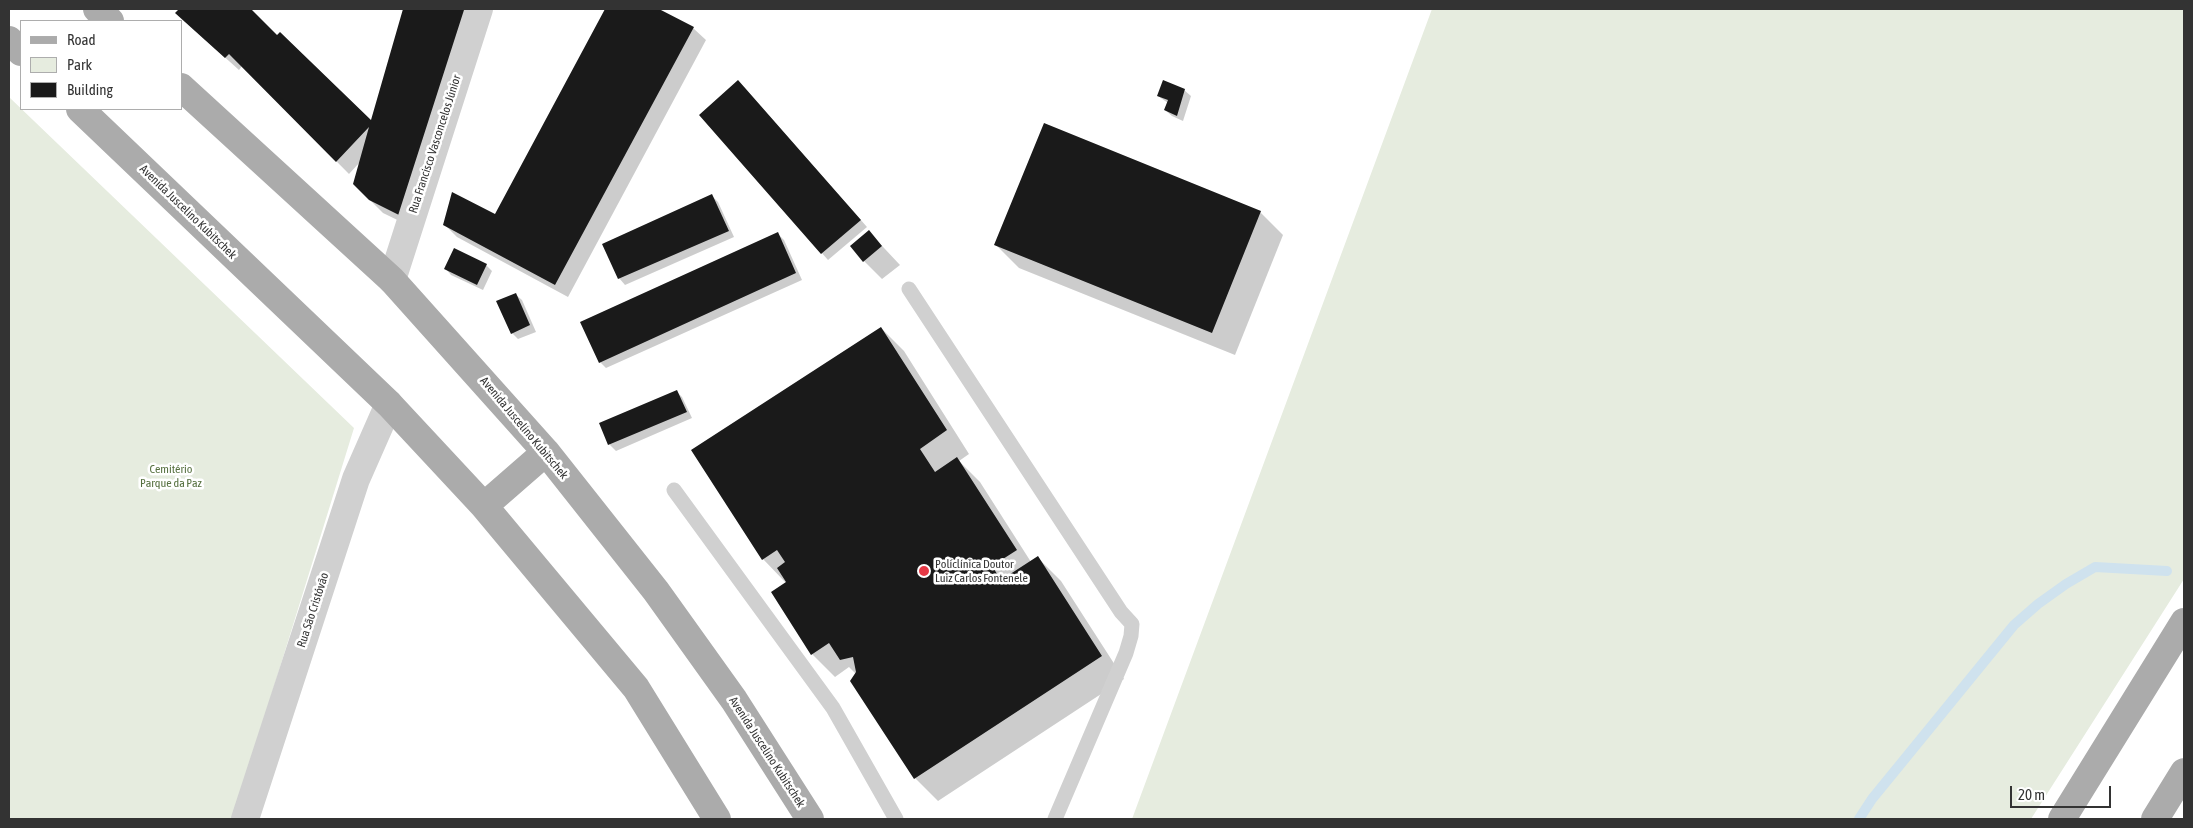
<!DOCTYPE html>
<meta charset="utf-8">
<style>
body{margin:0}
#map{position:relative;width:2193px;height:828px;overflow:hidden;background:#fff;font-family:"Asap Condensed",sans-serif}
canvas{display:block}
.frame{position:absolute;inset:0;border:10px solid #333;pointer-events:none}
.legend{position:absolute;left:20px;top:20px;width:162px;height:90px;box-sizing:border-box;background:#fff;border:1px solid #adadad;margin:0;padding:6px 9px;list-style:none;font-size:15px;color:#333}
.legend li{display:flex;align-items:center;gap:10px;height:25px}
.legend b{width:25px;border:1px solid #adadad}
.scale{position:absolute;left:2010px;top:786px;width:101px;height:22px;box-sizing:border-box;border:2px solid #333;border-top:0;padding-left:6px;font-size:15px;line-height:18px;white-space:nowrap;color:#333;-webkit-text-stroke:4px #fff;paint-order:stroke}
</style>
<div id="map">
<canvas width="2193" height="828"></canvas>
<div class="frame"></div>
<ul class="legend">
<li><b style="height:6px;background:#ababab"></b>Road</li>
<li><b style="height:14px;background:#e6ecdf"></b>Park</li>
<li><b style="height:14px;background:#1a1a1a"></b>Building</li>
</ul>
<div class="scale">20 m</div>
</div>
<script>
const context = document.querySelector('canvas').getContext('2d');
context.lineJoin = 'round';
function fill(path, color) { context.fillStyle = color; context.fill(path, 'evenodd'); }
const toPath = rows => new Path2D(rows.map(r => 'M' + r).join(''));
function strokePath(path, color, width, dash) { context.strokeStyle = color; context.lineWidth = width; context.lineCap = dash ? 'butt' : 'round'; context.setLineDash(dash || []); context.stroke(path); }
function write(font, color, halo, rows, align = 'center') {
  context.font = font + ' "Asap Condensed",sans-serif'; context.lineWidth = 5; context.setLineDash([]); context.textBaseline = 'middle'; context.strokeStyle = halo; context.fillStyle = color; for (const [text, x, y, turn = 0] of rows) {
    context.save(); context.translate(x, y); context.rotate((+turn || 0) * Math.PI / 180); context.textAlign = isNaN(turn) ? turn : align; if (halo) context.strokeText(text, 0, 0); context.fillText(text, 0, 0); context.restore();
  }
}
fill(toPath([
 [1432,9,2184,9,2184,579,2031,819,1132,819],
 [9,97,354,428,233,819,9,819]
]), '#e6ecdf');
fill(toPath([
 [181,9,248,9,371,122,404,9,482,9,418,230,383,213,354,184,360,162,349,174,242,66,239,70,190,26,177,13],
 [606,9,656,9,693,28,706,40,568,297,457,237,444,224,496,216],
 [744,87,867,227,828,260,700,115],
 [1184,90,1191,96,1183,121,1172,116,1165,110,1168,103,1158,96],
 [711,195,718,202,734,237,625,285,619,278],
 [1260,212,1283,235,1235,355,1019,268,996,245],
 [869,232,900,265,882,279,864,261],
 [777,233,784,240,802,280,606,368,600,362],
 [486,265,492,271,483,290,451,275,445,268],
 [515,294,522,300,536,332,518,339,512,333],
 [881,328,904,351,969,454,959,461,980,482,1031,562,1038,558,1061,581,1124,679,938,801,915,778,856,674,849,667,835,677,812,654,786,583,763,559],
 [676,391,682,397,692,418,616,451,610,445,601,424]
]), '#0003');
strokePath(toPath([
 [1859,819,1872,799,2014,625,2038,604,2066,584,2095,567,2167,571]
]), '#cfe2ee', 10);
fill(toPath([
 [179,9,251,9,277,35,280,32,371,120,403,9,466,9,405,218,369,200,353,184,369,127,336,162,229,54,225,58,175,13],
 [605,9,659,9,694,27,555,285,443,225,452,192,495,214],
 [738,80,861,220,821,254,699,115],
 [1163,80,1185,89,1177,116,1164,110,1168,100,1157,96],
 [1044,123,1261,211,1212,333,994,245],
 [712,194,729,231,618,279,602,244],
 [869,230,882,246,863,262,850,246],
 [778,232,796,273,599,363,580,322],
 [454,248,487,264,477,285,444,269],
 [516,293,530,325,511,334,496,301],
 [881,327,947,430,920,449,935,472,957,457,1017,550,992,566,1001,580,1038,556,1102,656,914,779,850,681,856,672,853,657,840,660,829,643,811,655,771,592,786,582,777,568,785,562,777,550,762,560,691,450],
 [677,390,687,412,608,445,599,423]
]), '#1a1a1a');
strokePath(toPath([
 [909,289,1121,612,1132,624,1131,636,1126,653,1055,819],
 [674,490,833,708,896,819]
]), '#d0d0d0', 15);
strokePath(toPath([
 [392,280,479,9],
 [245,819,356,479,389,404]
]), '#d0d0d0', 28);
strokePath(toPath([
 [97,9,110,21],
 [9,40,21,52],
 [181,87,392,280,546,452,656,591,734,700,810,819],
 [80,109,389,404,484,506,636,688,717,819],
 [484,506,546,452],
 [2062,819,2184,622],
 [2155,819,2184,772]
]), '#ababab', 28);
for (const [x, y, r, color] of [
 [924,571,6,"#e63946"]
]) { const dot = new Path2D(); dot.arc(x, y, r, 0, 2 * Math.PI); context.fillStyle = color; context.fill(dot); strokePath(dot, '#fff', 2); }
write('12px', '#333', '#fff', [
 ["Rua Francisco Vasconcelos Júnior",435,144,-72],
 ["Avenida Juscelino Kubitschek",188,212,44],
 ["Avenida Juscelino Kubitschek",524,428,50],
 ["Rua São Cristóvão",313,610,-72],
 ["Avenida Juscelino Kubitschek",767,752,57]
]);
write('12px', '#56703f', '#fff', [
 ["Cemitério",171,469],
 ["Parque da Paz",171,483]
]);
write('12px', '#333', '#fff', [
 ["Policlínica Doutor",935,564],
 ["Luiz Carlos Fontenele",935,578]
], 'left');
</script>
